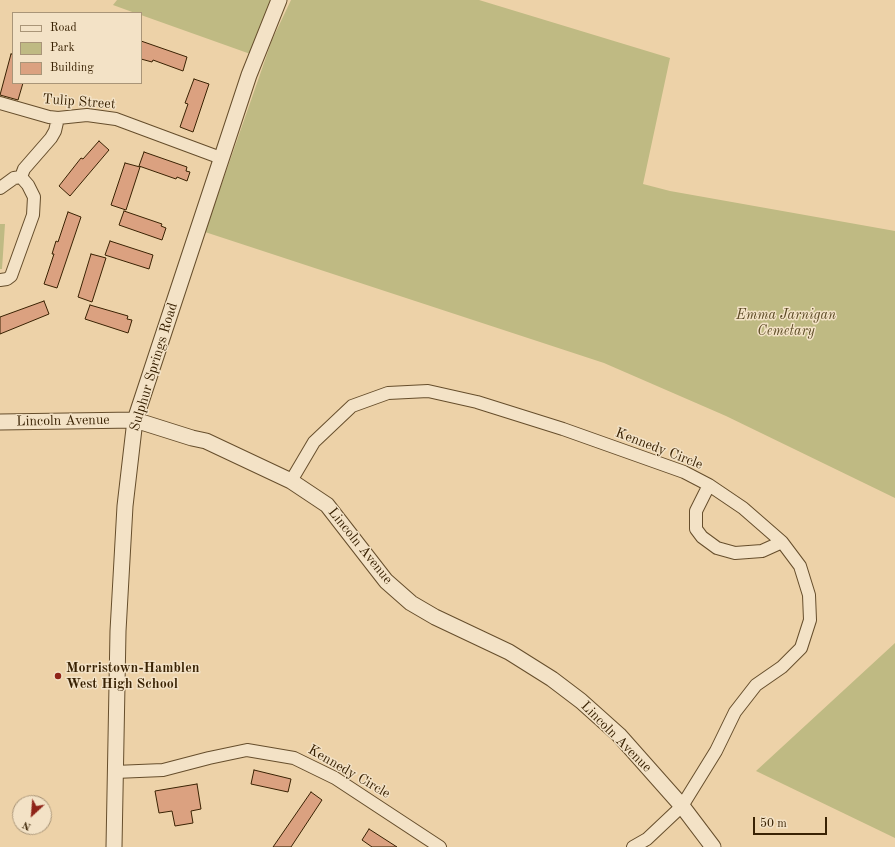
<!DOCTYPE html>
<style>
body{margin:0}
#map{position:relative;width:895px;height:847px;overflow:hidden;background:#edd2a8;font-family:"Old Standard TT",serif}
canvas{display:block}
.legend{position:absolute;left:12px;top:12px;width:130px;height:72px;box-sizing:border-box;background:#f3e2c6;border:1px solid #a99578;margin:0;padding:5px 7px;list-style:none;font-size:12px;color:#392203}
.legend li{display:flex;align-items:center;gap:8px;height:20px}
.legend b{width:20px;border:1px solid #a99578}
.north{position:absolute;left:12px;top:795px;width:40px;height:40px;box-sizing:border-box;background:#f3e2c6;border:1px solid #a99578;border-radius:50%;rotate:206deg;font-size:11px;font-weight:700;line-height:16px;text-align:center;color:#392203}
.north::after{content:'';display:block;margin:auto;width:14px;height:18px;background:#8f2418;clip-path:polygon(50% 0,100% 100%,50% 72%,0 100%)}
.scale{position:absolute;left:753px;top:817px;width:74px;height:18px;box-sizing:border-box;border:2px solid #392203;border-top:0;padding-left:5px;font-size:12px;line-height:14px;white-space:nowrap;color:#392203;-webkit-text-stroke:3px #f3e2c6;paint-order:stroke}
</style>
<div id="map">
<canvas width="895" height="847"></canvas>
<ul class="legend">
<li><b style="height:5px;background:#f3e2c6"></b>Road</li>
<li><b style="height:11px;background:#bfba83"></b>Park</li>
<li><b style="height:11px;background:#dba180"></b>Building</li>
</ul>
<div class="north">N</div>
<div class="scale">50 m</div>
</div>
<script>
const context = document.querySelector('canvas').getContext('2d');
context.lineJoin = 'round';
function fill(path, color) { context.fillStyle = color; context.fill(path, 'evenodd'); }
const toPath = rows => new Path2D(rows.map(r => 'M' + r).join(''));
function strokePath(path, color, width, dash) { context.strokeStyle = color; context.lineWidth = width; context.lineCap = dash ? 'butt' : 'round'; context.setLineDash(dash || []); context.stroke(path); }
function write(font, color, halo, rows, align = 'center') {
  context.font = font + ' "Old Standard TT",serif'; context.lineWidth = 3; context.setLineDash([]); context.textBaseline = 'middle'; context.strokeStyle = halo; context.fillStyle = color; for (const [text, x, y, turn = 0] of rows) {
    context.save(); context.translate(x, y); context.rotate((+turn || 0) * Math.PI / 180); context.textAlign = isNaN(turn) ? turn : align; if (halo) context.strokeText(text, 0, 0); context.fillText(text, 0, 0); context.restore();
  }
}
fill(toPath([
 [117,0,279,0,256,56,141,15,141,13,135,13,113,5],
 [291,0,479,0,670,58,643,184,670,191,895,231,895,498,726,416,604,363,205,232,272,40],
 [0,224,5,224,2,269,0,269],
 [895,643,895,838,756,771]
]), '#bfba83');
const building = toPath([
 [141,41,187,57,183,71,153,60,152,62,141,59,141,41],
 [11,54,13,54,13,83,23,83,18,100,0,95,11,54],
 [194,79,209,84,193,132,180,127,188,104,185,103,194,79],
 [99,141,109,150,70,196,59,186,81,158,83,159,99,141],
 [144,152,187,167,186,171,190,172,187,181,177,177,176,179,139,166,144,152],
 [125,163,140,167,126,210,111,205,125,163],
 [124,211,162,224,161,226,166,228,162,240,119,225,124,211],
 [68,212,81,217,57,288,44,284,54,254,52,254,56,241,58,242,68,212],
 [110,241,153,255,149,269,105,255,110,241],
 [91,254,106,258,92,302,78,297,91,254],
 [44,301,49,314,0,334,0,317,44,301],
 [90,305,128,316,127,319,132,320,128,333,85,319,90,305],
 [254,770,291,779,288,792,251,784,254,770],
 [197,784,201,809,191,811,193,823,175,826,172,811,159,813,155,791,197,784],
 [311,792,322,800,291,847,273,847,311,792],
 [369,829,397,847,372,847,362,840,369,829]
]);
fill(building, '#dba180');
strokePath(building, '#392203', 1);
const minor = toPath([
 [0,103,49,117,58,118,87,115,116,119,221,158],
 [21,177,24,169,51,138,55,131,58,118],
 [0,188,14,178,21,177],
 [0,280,7,279,11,276,33,215,34,197,28,185,21,177],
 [291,481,314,442,352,406,388,393,428,391,477,402,563,429,684,472,709,485,743,508,782,542,800,566,809,595,810,620,801,648,782,667,756,685,735,712,716,751,682,806,647,839,633,847],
 [709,485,696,511,696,529,702,537,717,548,735,553,762,551,782,542],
 [115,772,163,770,209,758,247,750,294,758,335,778,440,847]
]);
const tertiary = toPath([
 [0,422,135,420,192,438,206,441,291,481,327,505,386,581,411,603,435,617,509,652,552,679,581,701,619,735,682,806,713,847],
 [114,847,118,631,125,506,135,420,249,75,279,0]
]);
strokePath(minor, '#664e2c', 14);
strokePath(tertiary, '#664e2c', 17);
strokePath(minor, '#f3e2c6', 12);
strokePath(tertiary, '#f3e2c6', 15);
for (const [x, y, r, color] of [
 [58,676,4,"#8f2418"]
]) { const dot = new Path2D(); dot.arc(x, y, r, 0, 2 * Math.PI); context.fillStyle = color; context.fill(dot); strokePath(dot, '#f3e2c6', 1.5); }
write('14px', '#392203', '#f3e2c6', [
 ["Tulip Street",79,102,4],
 ["Sulphur Springs Road",154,367,-73],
 ["Lincoln Avenue",63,421,-1],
 ["Kennedy Circle",659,449,21],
 ["Lincoln Avenue",360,546,51],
 ["Lincoln Avenue",616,737,45],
 ["Kennedy Circle",349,772,30]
]);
write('italic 14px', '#5a4823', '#f3e2c6', [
 ["Emma Jarnigan",786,315],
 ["Cemetary",786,331]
]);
write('bold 14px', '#392203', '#f3e2c6', [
 ["Morristown-Hamblen",66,668],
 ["West High School",66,684]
], 'left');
</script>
